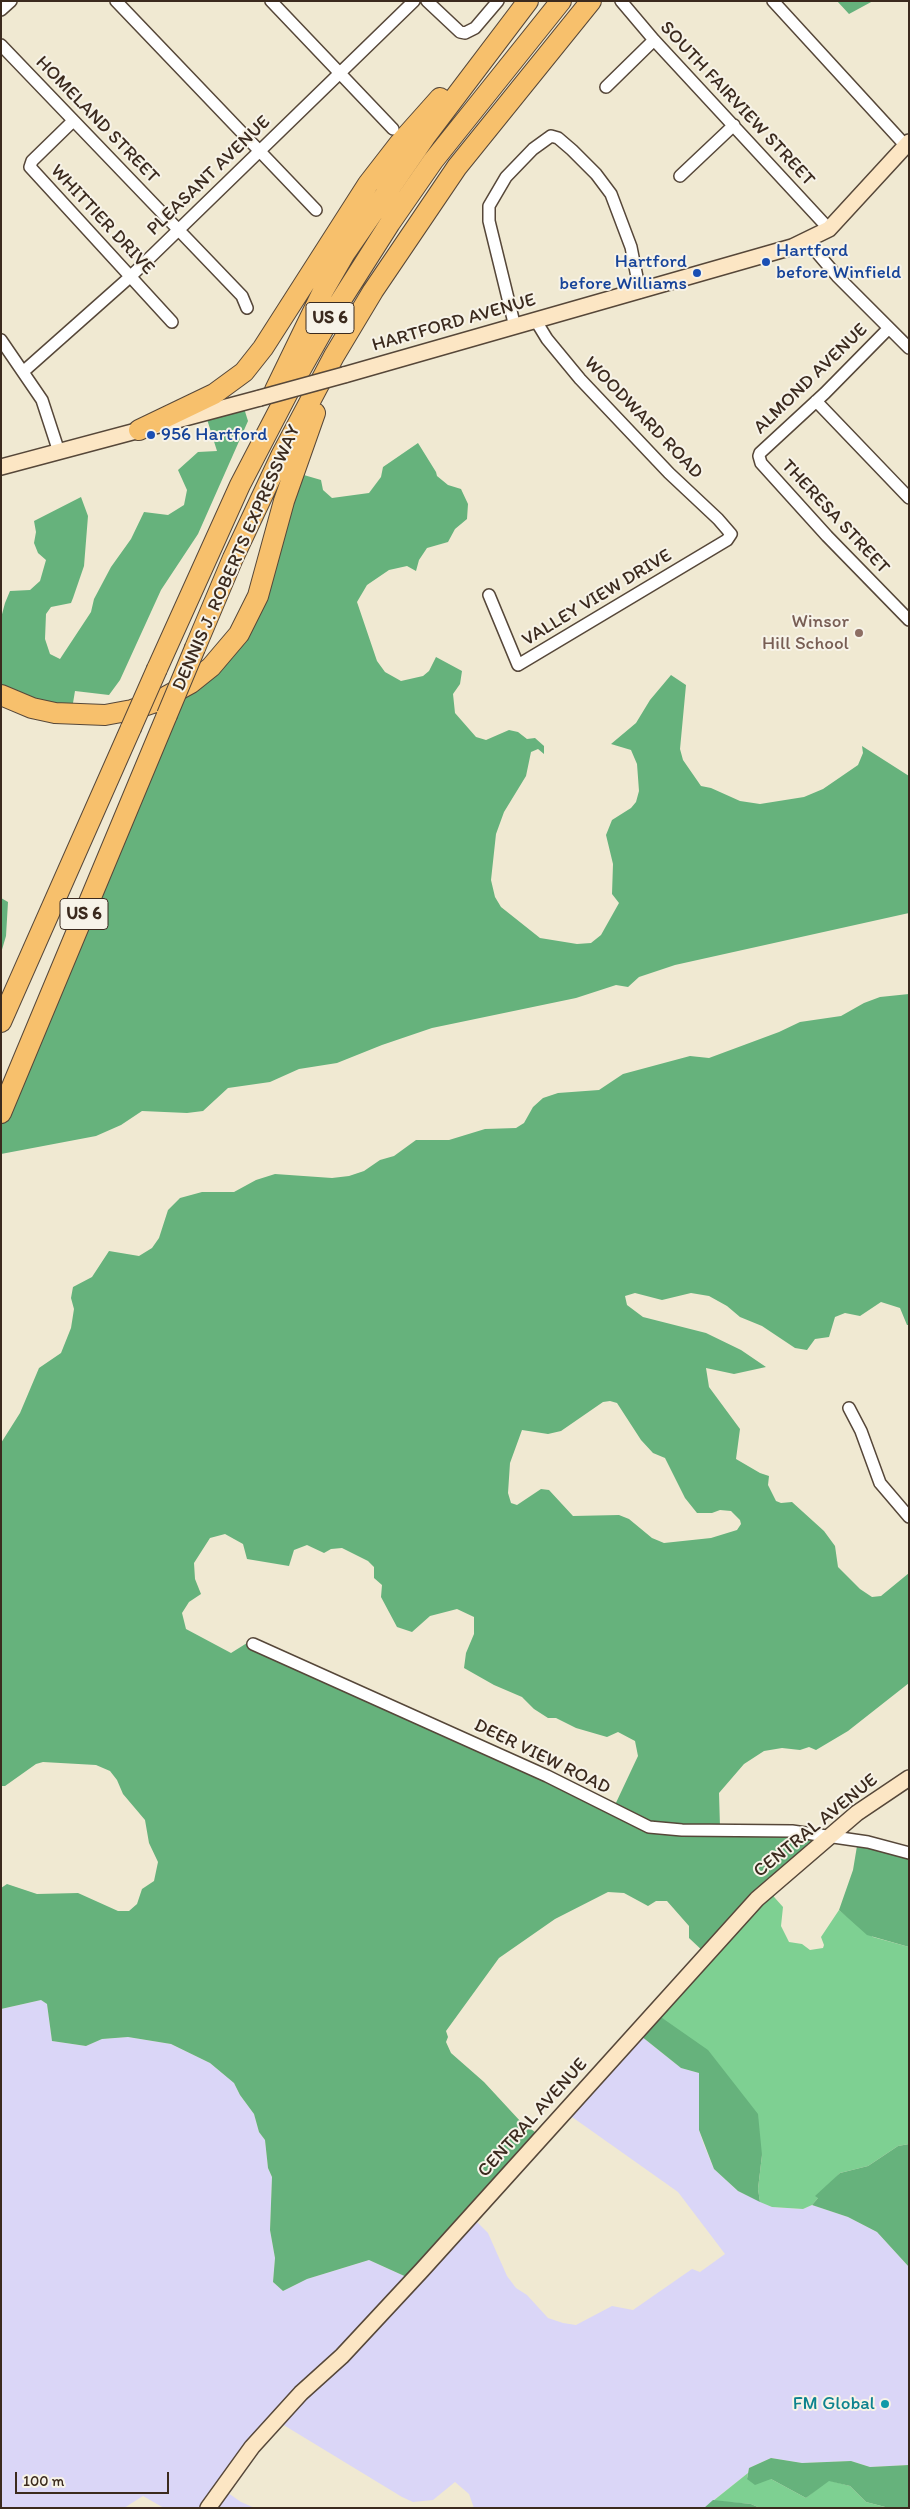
<!DOCTYPE html>
<style>
body{margin:0}
#map{position:relative;width:910px;height:2509px;overflow:hidden;background:#f0e9d2;font-family:Itim,sans-serif}
canvas{display:block}
.frame{position:absolute;inset:0;border:2px solid #3b2a1e;pointer-events:none}
.scale{position:absolute;left:15px;top:2472px;width:154px;height:22px;box-sizing:border-box;border:2px solid #3b2a1e;border-top:0;padding-left:6px;font-size:15px;line-height:18px;white-space:nowrap;color:#3b2a1e;-webkit-text-stroke:4px #f7f3e8;paint-order:stroke}
</style>
<div id="map">
<canvas width="910" height="2509"></canvas>
<div class="frame"></div>
<div class="scale">100 m</div>
</div>
<script>
const context = document.querySelector('canvas').getContext('2d');
context.lineJoin = 'round';
function fill(path, color) { context.fillStyle = color; context.fill(path, 'evenodd'); }
const toPath = rows => new Path2D(rows.map(r => 'M' + r).join(''));
function strokePath(path, color, width, dash) { context.strokeStyle = color; context.lineWidth = width; context.lineCap = dash ? 'butt' : 'round'; context.setLineDash(dash || []); context.stroke(path); }
function write(font, color, halo, rows, align = 'center') {
  context.font = font + ' Itim,sans-serif'; context.lineWidth = 4; context.setLineDash([]); context.textBaseline = 'middle'; context.strokeStyle = halo; context.fillStyle = color; for (const [text, x, y, turn = 0] of rows) {
    context.save(); context.translate(x, y); context.rotate((+turn || 0) * Math.PI / 180); context.textAlign = isNaN(turn) ? turn : align; if (halo) context.strokeText(text, 0, 0); context.fillText(text, 0, 0); context.restore();
  }
}
fill(toPath([
 [41,2000,47,2004,52,2041,86,2046,102,2039,128,2037,171,2044,210,2063,234,2083,240,2095,254,2114,259,2132,265,2140,268,2168,272,2177,270,2230,275,2258,273,2282,283,2291,307,2279,369,2260,411,2279,471,2216,488,2233,507,2276,516,2288,527,2295,548,2318,563,2323,576,2325,612,2306,633,2310,692,2269,700,2272,725,2254,678,2192,565,2112,636,2032,681,2068,699,2073,699,2130,704,2145,714,2169,738,2191,772,2207,803,2209,812,2205,848,2217,877,2232,909,2267,909,2465,870,2467,851,2461,802,2463,771,2458,749,2468,748,2473,704,2508,474,2508,469,2494,455,2482,433,2500,413,2502,402,2497,277,2421,221,2488,241,2502,255,2508,164,2508,143,2496,124,2508,1,2508,1,2009]
]), '#dad6f7');
fill(toPath([
 [767,1889,783,1907,781,1926,789,1942,802,1944,810,1950,823,1948,824,1945,821,1937,839,1910,873,1937,909,1947,909,2144,898,2146,868,2166,840,2173,812,2205,803,2209,772,2207,760,2202,758,2189,762,2155,655,2013],
 [748,2473,747,2479,771,2479,806,2498,828,2480,850,2486,866,2502,889,2508,760,2508,751,2504,713,2501]
]), '#7ed092');
fill(toPath([
 [837,1,873,1,849,14],
 [243,405,248,421,198,534,161,590,120,680,109,695,75,691,71,715,1,695,1,618,5,603,10,591,30,590,40,581,46,560,38,553,34,543,36,532,34,521,81,497,88,516,84,566,73,598,71,603,51,607,46,614,45,639,50,654,60,659,91,612,94,599,111,567,131,539,144,512,168,515,184,505,187,490,178,470,198,452,217,451,206,416],
 [418,443,436,472,437,476,448,485,461,489,468,504,467,519,455,529,448,542,427,548,419,560,416,571,407,566,389,570,367,585,357,602,377,661,385,672,401,681,423,676,429,671,436,657,462,671,460,684,453,694,455,713,476,737,486,740,509,730,518,732,527,739,535,738,544,746,544,754,538,749,531,752,526,776,504,812,496,834,491,880,495,897,501,907,540,938,577,944,591,943,601,935,619,903,612,894,613,864,606,835,612,820,631,808,636,802,639,791,637,764,631,750,611,744,636,723,650,700,671,675,686,685,680,749,683,760,701,786,711,788,740,801,760,804,804,797,823,789,858,765,863,753,862,746,909,776,909,913,675,965,639,977,628,987,616,985,576,998,432,1028,382,1045,337,1063,299,1069,270,1082,228,1088,203,1111,187,1113,142,1111,121,1125,96,1136,1,1154,1,1121,179,697,222,663,297,473,321,480,323,490,332,498,369,493,381,477,383,467],
 [1,898,8,902,6,936,1,953],
 [909,994,909,1325,907,1325,900,1308,881,1302,860,1316,845,1313,835,1317,829,1337,815,1339,807,1350,795,1348,762,1326,740,1317,727,1306,709,1296,691,1293,662,1300,635,1293,625,1296,627,1305,643,1317,706,1333,741,1350,766,1367,734,1374,706,1368,709,1387,740,1429,736,1459,760,1473,769,1476,768,1485,776,1501,781,1503,792,1502,824,1531,835,1546,838,1567,860,1589,872,1597,881,1596,909,1573,909,1683,848,1731,816,1750,809,1747,800,1750,782,1748,764,1751,744,1764,719,1793,720,1827,827,1835,706,1954,689,1938,689,1926,667,1901,656,1901,648,1906,624,1893,608,1892,555,1919,499,1958,446,2031,448,2037,446,2042,451,2053,484,2082,521,2122,542,2137,411,2279,369,2260,307,2279,283,2291,273,2282,275,2258,270,2230,272,2177,268,2168,265,2140,259,2132,254,2114,240,2095,234,2083,210,2063,171,2044,128,2037,102,2039,86,2046,52,2041,47,2004,41,2000,1,2009,1,1888,7,1884,37,1894,78,1893,118,1911,129,1911,137,1904,142,1889,154,1881,158,1862,149,1843,145,1820,123,1794,117,1780,110,1771,96,1765,43,1762,36,1764,5,1786,1,1786,1,1443,20,1413,39,1368,61,1353,71,1328,74,1309,71,1298,73,1287,92,1277,109,1251,139,1256,152,1248,159,1238,168,1210,180,1198,202,1192,234,1192,256,1180,275,1174,332,1178,349,1176,364,1171,380,1160,394,1156,416,1140,449,1140,485,1129,516,1128,524,1123,533,1107,543,1098,558,1093,599,1090,623,1074,690,1056,709,1058,779,1032,800,1022,841,1016,864,1003,880,997],
 [610,1401,617,1403,641,1440,653,1453,665,1458,685,1498,697,1513,712,1513,720,1510,731,1511,740,1520,741,1524,737,1530,711,1538,664,1543,652,1538,629,1519,619,1515,573,1516,549,1490,541,1489,517,1505,511,1503,508,1493,510,1463,522,1430,548,1434,561,1431,603,1402],
 [225,1534,243,1544,247,1559,289,1566,294,1550,307,1545,324,1553,331,1549,342,1548,368,1561,374,1567,374,1578,382,1585,381,1597,397,1627,412,1632,430,1616,457,1609,474,1617,474,1634,466,1653,464,1668,494,1685,522,1697,534,1709,548,1718,556,1718,576,1728,607,1737,618,1732,635,1741,638,1756,614,1807,260,1646,247,1643,231,1653,186,1629,182,1613,189,1602,201,1594,195,1579,194,1563,210,1538],
 [858,1840,909,1851,909,1947,867,1935,839,1910,853,1870],
 [655,2013,708,2050,758,2114,762,2155,758,2189,760,2202,738,2191,714,2169,699,2130,699,2073,681,2068,636,2032],
 [909,2144,909,2267,877,2232,848,2217,812,2205,818,2198,815,2196,840,2173,868,2166,898,2146],
 [771,2458,802,2463,851,2461,870,2467,909,2465,909,2508,889,2508,866,2502,850,2486,829,2481,806,2498,771,2479,755,2485,747,2479,749,2468],
 [713,2500,751,2504,760,2508,704,2508]
]), '#66b27c');
const street = toPath([
 [116,1,316,210],
 [271,1,393,129],
 [427,1,460,32,465,33,475,28,498,1],
 [621,1,654,40,829,229],
 [773,1,905,145],
 [1,10,11,1],
 [1,45,242,296,247,308],
 [606,87,654,40],
 [73,121,32,161,30,167,172,322],
 [680,176,734,125],
 [807,241,837,276,909,348],
 [515,327,489,221,489,206,506,177,533,149,551,136,558,138,572,150,596,174,611,194,631,247,640,292],
 [889,328,825,393,760,453,759,456,761,463,827,536,909,620],
 [1,340,42,400,59,452],
 [24,371,131,276,414,1],
 [816,401,909,498],
 [489,595,518,665,727,540,731,534,718,519,669,473,580,379,547,339,536,321],
 [849,1408,861,1431,880,1483,909,1517],
 [253,1644,547,1776,649,1827,682,1830,792,1831,868,1842,909,1853]
]);
const secondary = toPath([
 [344,375,792,247,829,229,909,142],
 [1,467,260,398],
 [208,2508,252,2447,301,2393,342,2356,422,2270,757,1899,857,1813,909,1778]
]);
const highway = toPath([
 [275,390,323,291,345,253,425,137,528,1],
 [139,430,214,394,244,372,263,348,368,184,399,144,440,98],
 [195,648,233,558,281,456,334,356,373,291,457,167,591,1],
 [157,669,240,485,293,383,329,319,390,223,433,161,561,1],
 [1,695,32,708,55,713,105,715,132,710,158,701,191,683,211,667,239,634,258,596,284,501,315,413],
 [1,1022,131,728],
 [1,1113,167,715]
]);
strokePath(street, '#564739', 14);
strokePath(secondary, '#564739', 18);
strokePath(highway, '#564739', 22);
strokePath(street, '#fff', 11);
strokePath(secondary, '#fce6c4', 15);
strokePath(highway, '#f7c06c', 20);
const secondaryBridge = toPath([
 [260,398,344,375]
]);
const highwayBridge = toPath([
 [167,715,195,648],
 [131,728,157,669]
]);
strokePath(secondaryBridge, '#564739', 18, []);
strokePath(highwayBridge, '#564739', 22, []);
strokePath(secondaryBridge, '#fce6c4', 15);
strokePath(highwayBridge, '#f7c06c', 20);
for (const [x, y, r, color] of [
 [766,262,5,"#1a4fb4"],
 [697,273,5,"#1a4fb4"],
 [151,435,5,"#1a4fb4"],
 [859,633,5,"#8d6e63"],
 [885,2404,5,"#0f9aa8"]
]) { const dot = new Path2D(); dot.arc(x, y, r, 0, 2 * Math.PI); context.fillStyle = color; context.fill(dot); strokePath(dot, '#f7f3e8', 2); }
for (const [x, y, w] of [
 [330,318,48],
 [84,914,48]
]) { const box = new Path2D(); box.roundRect(x - w / 2, y - 15.5, w, 31, 4); context.fillStyle = '#f7f3e8'; context.fill(box); strokePath(box, '#3b2a1e', 1); }
write('bold 18px', '#3b2a1e', null, [
 ["US 6",330,318],
 ["US 6",84,914]
]);
write('19px', '#3b2a1e', '#f7f3e8', [
 ["SOUTH FAIRVIEW STREET",737,104,47],
 ["HOMELAND STREET",97,120,46],
 ["PLEASANT AVENUE",209,176,-44],
 ["WHITTIER DRIVE",102,220,47],
 ["HARTFORD AVENUE",454,323,-16],
 ["ALMOND AVENUE",811,379,-44],
 ["WOODWARD ROAD",643,418,46],
 ["THERESA STREET",835,517,47],
 ["DENNIS J. ROBERTS EXPRESSWAY",237,558,-66],
 ["VALLEY VIEW DRIVE",597,598,-31],
 ["DEER VIEW ROAD",542,1757,26],
 ["CENTRAL AVENUE",816,1826,-39],
 ["CENTRAL AVENUE",533,2118,-48]
]);
write('19px', '#164399', '#f7f3e8', [
 ["Hartford",776,251],
 ["before Winfield",776,273],
 ["Hartford",687,262,"right"],
 ["before Williams",687,284,"right"],
 ["956 Hartford",161,435]
], 'left');
write('19px', '#785e54', '#f7f3e8', [
 ["Winsor",849,622],
 ["Hill School",849,644]
], 'right');
write('19px', '#0d838f', '#f7f3e8', [
 ["FM Global",875,2404]
], 'right');
</script>
